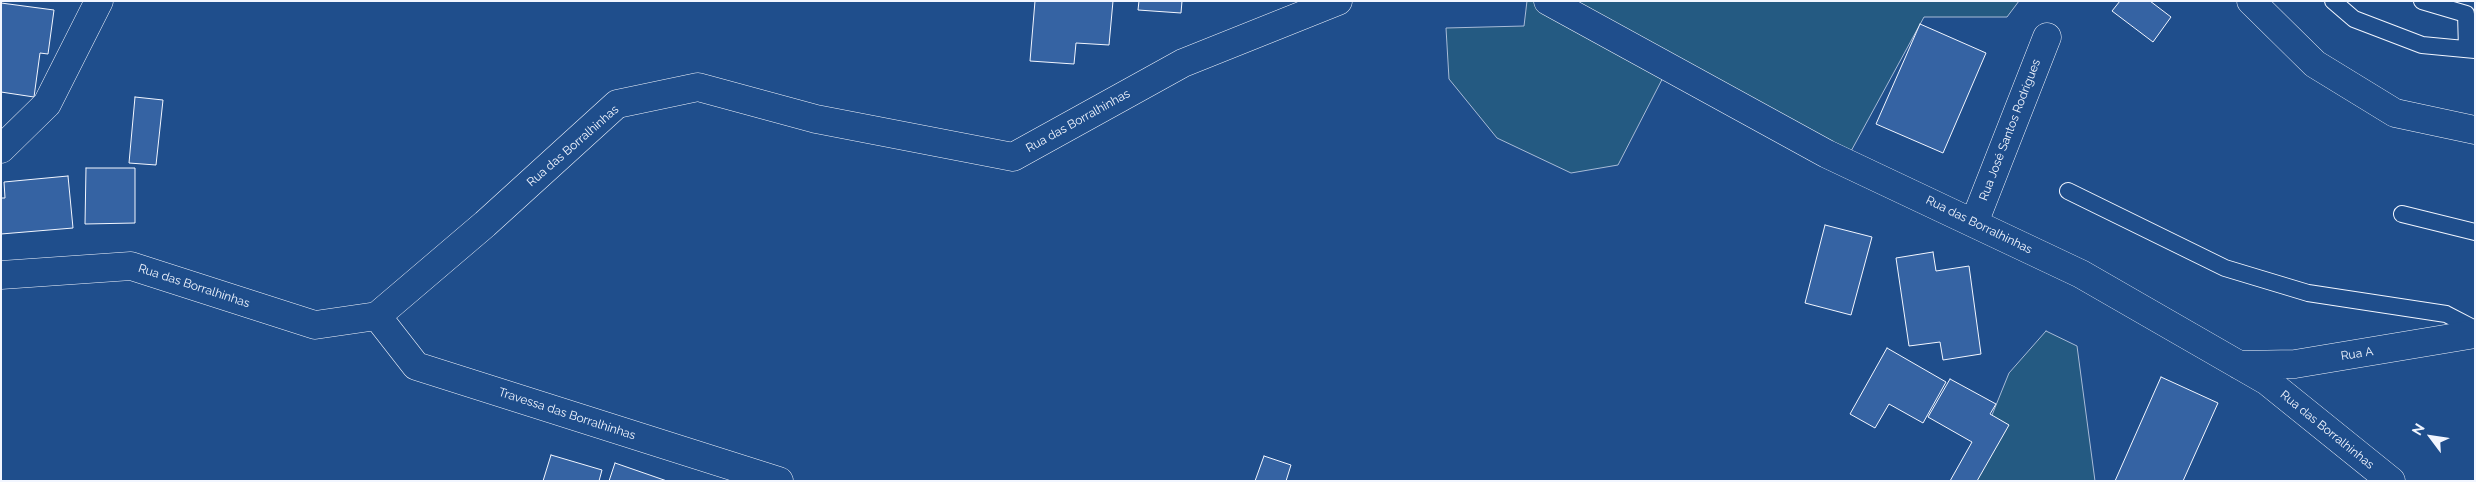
<!DOCTYPE html>
<meta charset="utf-8">
<style>
body{margin:0}
#map{position:relative;width:2476px;height:482px;overflow:hidden;background:#1f4e8c;font-family:Raleway,sans-serif}
canvas{display:block}
.frame{position:absolute;inset:0;border:2px solid #f2f6ff;pointer-events:none}
.north{position:absolute;left:2406px;top:412px;width:50px;height:50px;-webkit-text-stroke:4px #1f4e8c;paint-order:stroke;rotate:301deg;font-size:14px;font-weight:700;line-height:20px;text-align:center;color:#f2f6ff}
.north::after{content:'';display:block;margin:auto;width:18px;height:22px;background:#f2f6ff;clip-path:polygon(50% 0,100% 100%,50% 72%,0 100%)}
</style>
<div id="map">
<canvas width="2476" height="482"></canvas>
<div class="frame"></div>
<div class="north">N</div>
</div>
<script>
const context = document.querySelector('canvas').getContext('2d');
context.lineJoin = 'round';
function fill(path, color) { context.fillStyle = color; context.fill(path, 'evenodd'); }
const toPath = rows => new Path2D(rows.map(r => 'M' + r).join(''));
function strokePath(path, color, width, dash) { context.strokeStyle = color; context.lineWidth = width; context.lineCap = dash ? 'butt' : 'round'; context.setLineDash(dash || []); context.stroke(path); }
function write(font, color, halo, rows, align = 'center') {
  context.font = font + ' Raleway,sans-serif'; context.lineWidth = 4; context.setLineDash([]); context.textBaseline = 'middle'; context.strokeStyle = halo; context.fillStyle = color; for (const [text, x, y, turn = 0] of rows) {
    context.save(); context.translate(x, y); context.rotate((+turn || 0) * Math.PI / 180); context.textAlign = isNaN(turn) ? turn : align; if (halo) context.strokeText(text, 0, 0); context.fillText(text, 0, 0); context.restore();
  }
}
const green = toPath([
 [1527,1,2019,1,2007,17,1924,17,1850,153,1671,62,1618,165,1571,173,1497,138,1449,79,1446,28,1524,26,1527,1],
 [2046,331,2077,346,2095,481,1960,481,1975,457,2009,373,2046,331]
]);
fill(green, '#245a82');
strokePath(green, '#a8bbd7', 1);
const building = toPath([
 [1035,1,1113,1,1109,45,1076,43,1074,64,1030,61,1035,1],
 [1139,1,1182,1,1181,13,1138,10,1139,1],
 [2120,1,2150,1,2171,17,2153,42,2112,11,2120,1],
 [1,3,54,10,48,54,40,53,34,97,1,92,1,3],
 [1920,24,1986,53,1943,153,1876,124,1920,24],
 [135,97,163,100,156,165,129,163,135,97],
 [86,168,135,168,135,223,85,224,86,168],
 [68,176,73,228,1,234,1,198,5,198,4,182,68,176],
 [1825,225,1872,237,1851,315,1805,303,1825,225],
 [1933,252,1936,271,1969,266,1981,354,1943,360,1940,342,1909,346,1896,258,1933,252],
 [1887,348,1946,382,1923,423,1889,404,1875,428,1850,414,1887,348],
 [2161,377,2218,403,2183,481,2115,481,2161,377],
 [1950,379,1996,404,1990,414,2009,425,1977,481,1950,481,1972,442,1928,417,1950,379],
 [551,455,602,470,599,481,543,481,551,455],
 [1264,456,1291,465,1286,481,1255,481,1264,456],
 [615,463,667,481,609,481,615,463]
]);
fill(building, '#3563a3');
strokePath(building, '#f2f6ff', 1);
const lane = toPath([
 [2333,1,2354,19,2422,45,2475,50],
 [2422,1,2466,14,2467,49],
 [2068,191,2225,268,2308,293,2446,314,2475,329],
 [2402,214,2475,232]
]);
const street = toPath([
 [1548,1,1827,154,2081,274,2267,381,2391,481],
 [2251,1,2315,64,2395,113,2475,130],
 [1,149,47,104,99,1],
 [1974,223,2047,37],
 [1,275,131,266,315,325,377,316,485,224,617,104,698,87,816,119,1013,157,1183,63,1338,1],
 [377,316,416,366,779,481],
 [2239,365,2295,364,2475,334]
]);
strokePath(lane, '#f2f6ff', 18);
strokePath(street, '#f2f6ff', 29);
strokePath(lane, '#1f4e8c', 16);
strokePath(street, '#1f4e8c', 28);
write('12px', '#f2f6ff', '#1f4e8c', [
 ["Rua das Borralhinhas",1078,121,-29],
 ["Rua José Santos Rodrigues",2010,130,-69],
 ["Rua das Borralhinhas",573,146,-41],
 ["Rua das Borralhinhas",1979,225,26],
 ["Rua das Borralhinhas",194,286,18],
 ["Rua A",2357,354,-9],
 ["Travessa das Borralhinhas",567,414,18],
 ["Rua das Borralhinhas",2327,430,39]
]);
</script>
